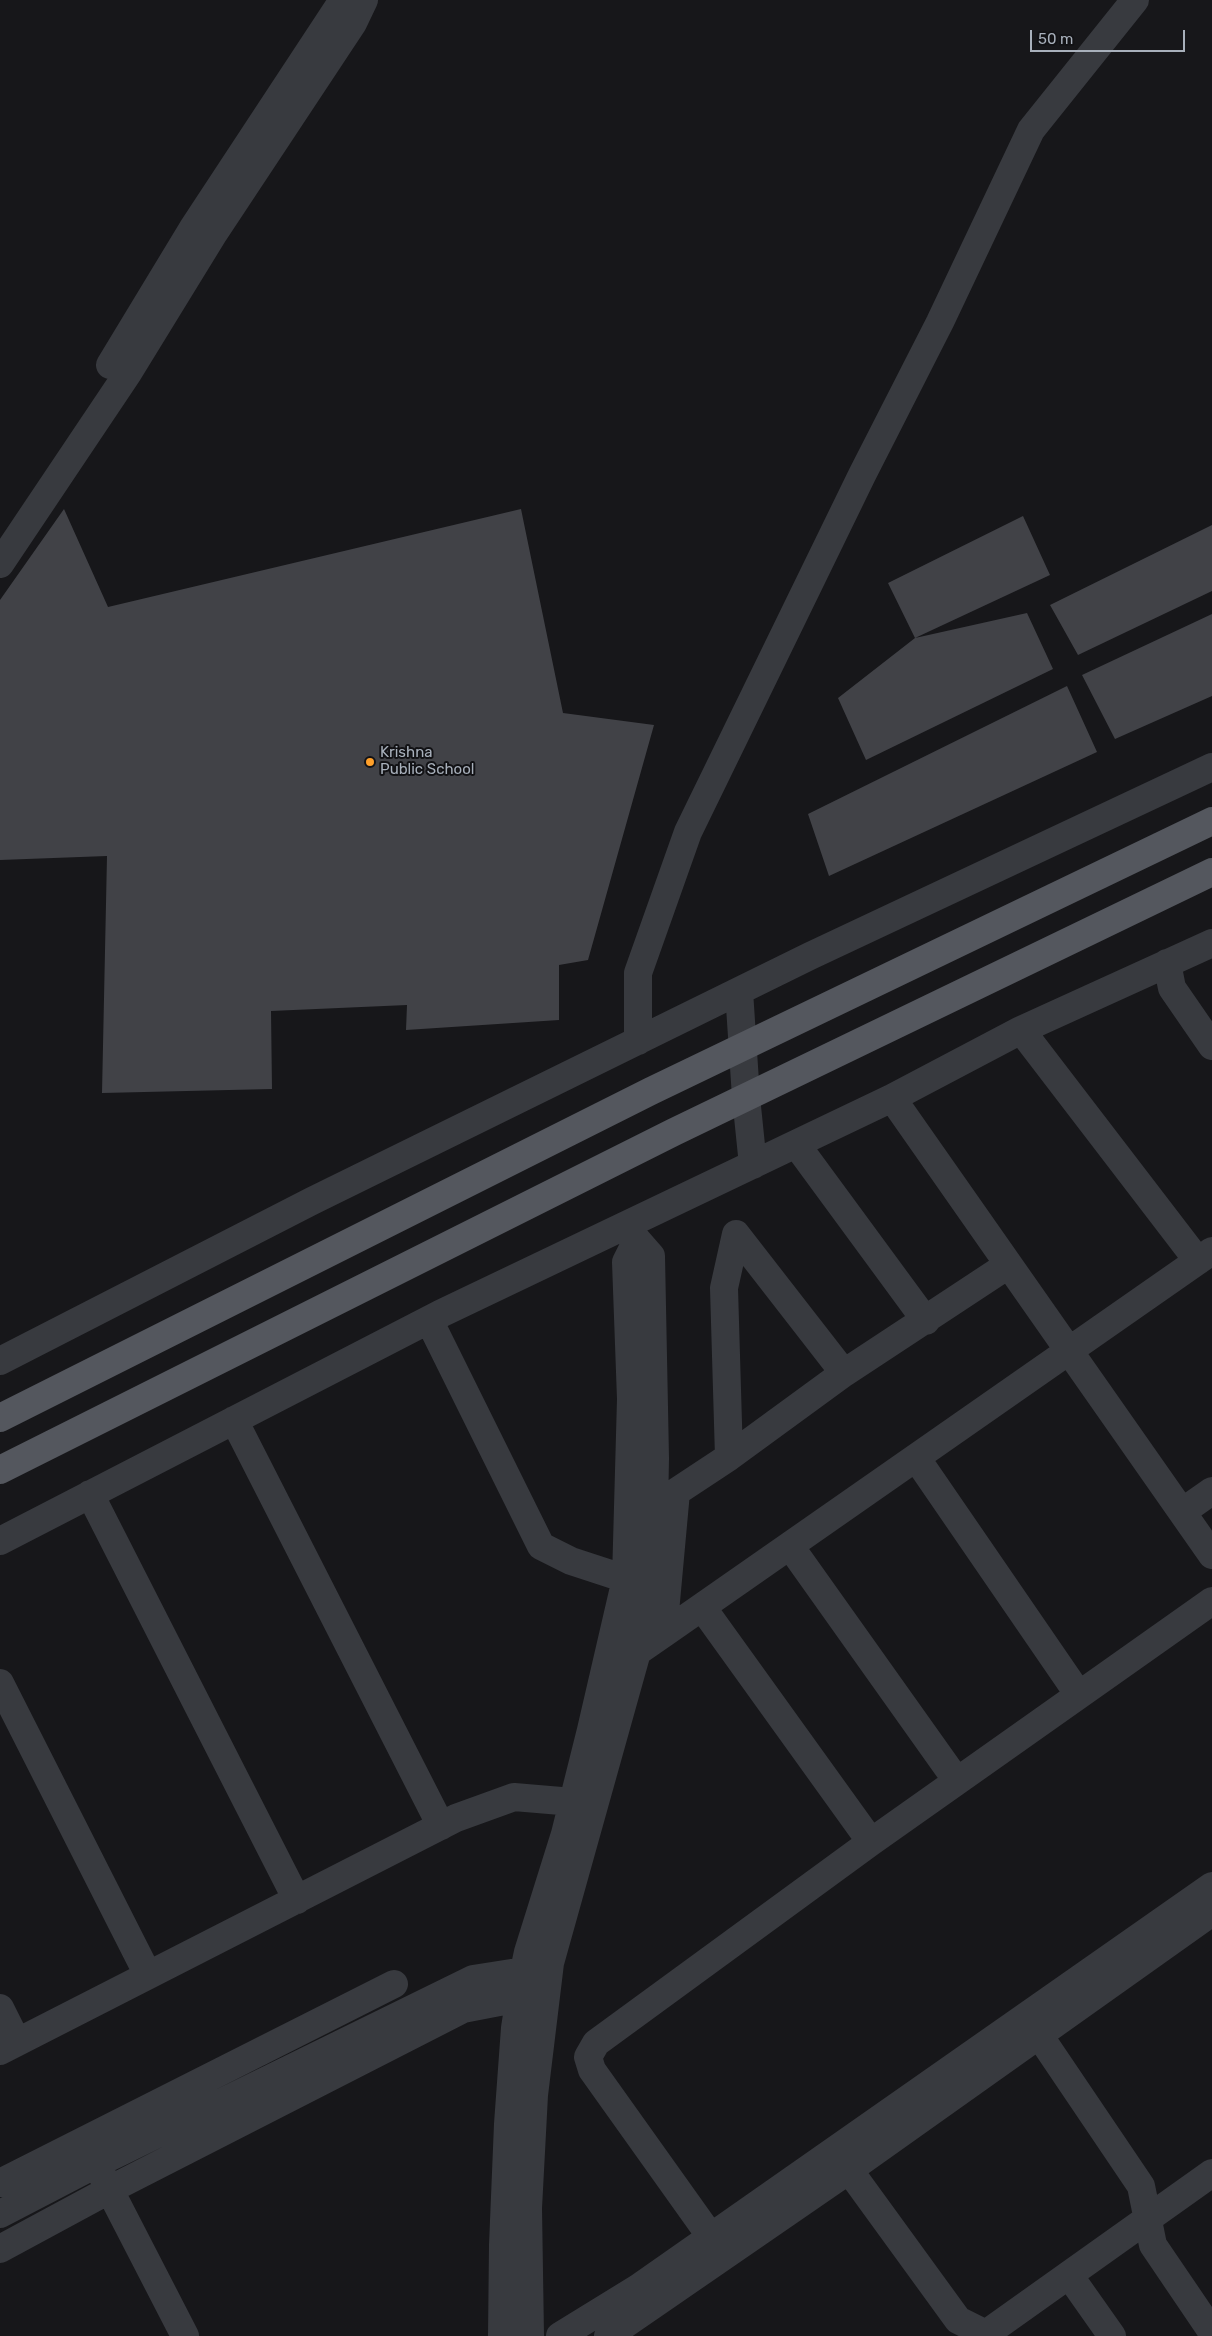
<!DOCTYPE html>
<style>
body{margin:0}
#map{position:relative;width:1212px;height:2336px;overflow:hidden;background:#17171a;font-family:Rubik,sans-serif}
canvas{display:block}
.scale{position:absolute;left:1030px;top:30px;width:155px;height:22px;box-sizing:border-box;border:2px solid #a8b0bb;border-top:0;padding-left:6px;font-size:15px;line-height:18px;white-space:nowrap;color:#a8b0bb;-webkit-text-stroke:4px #121215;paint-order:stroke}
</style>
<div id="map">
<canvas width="1212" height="2336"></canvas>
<div class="scale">50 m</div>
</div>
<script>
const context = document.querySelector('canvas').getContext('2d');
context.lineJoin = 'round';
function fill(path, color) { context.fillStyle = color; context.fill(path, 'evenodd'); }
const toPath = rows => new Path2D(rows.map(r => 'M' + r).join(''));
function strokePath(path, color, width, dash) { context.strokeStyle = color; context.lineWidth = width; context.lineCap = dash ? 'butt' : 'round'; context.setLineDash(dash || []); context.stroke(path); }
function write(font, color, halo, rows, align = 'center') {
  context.font = font + ' Rubik,sans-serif'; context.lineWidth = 4; context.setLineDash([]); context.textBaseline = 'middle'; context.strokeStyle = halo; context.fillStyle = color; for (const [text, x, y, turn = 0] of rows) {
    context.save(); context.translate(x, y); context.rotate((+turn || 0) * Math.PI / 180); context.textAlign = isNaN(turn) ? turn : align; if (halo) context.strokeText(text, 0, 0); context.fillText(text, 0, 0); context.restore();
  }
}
fill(toPath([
 [64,509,108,607,521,509,563,713,654,725,588,960,559,965,559,1020,406,1030,407,1005,271,1011,272,1089,102,1093,107,856,0,860,0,600],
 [1023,516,1050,575,915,638,888,583],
 [1212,525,1212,591,1078,655,1050,605],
 [1027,613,1053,669,866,760,838,698,915,638],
 [1212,614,1212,696,1115,739,1082,675],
 [1067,686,1097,752,829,876,808,814]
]), '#414247');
strokePath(toPath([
 [110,365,193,228,343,0],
 [0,564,128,373,214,233,353,23,364,0],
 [1167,963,1172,988,1212,1046],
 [739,991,746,1097,753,1165],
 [1021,1030,1198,1261],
 [638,1041,638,973,688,832,862,475,940,322,1031,130,1135,0],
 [892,1098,1212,1555],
 [796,1144,926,1321],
 [429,1320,541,1546,571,1561,626,1579],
 [0,1361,312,1201,810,956,1212,767],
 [234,1420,441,1826],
 [729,1457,844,1373],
 [917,1459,1079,1695],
 [90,1494,297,1900],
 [1182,1512,1212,1491],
 [0,1541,440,1314,892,1098,1021,1030,1212,943],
 [790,1546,957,1781],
 [702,1607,871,1842],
 [663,1634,1212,1251],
 [637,1652,663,1634,676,1492,729,1457,724,1288,736,1234,844,1373,1008,1265],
 [0,1683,148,1975],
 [0,2008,17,2042],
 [1027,2021,1039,2035,1141,2186,1153,2245,1212,2332],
 [0,2051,456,1818,514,1797,573,1802],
 [849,2170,958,2320,986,2334],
 [101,2173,185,2336],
 [0,2183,394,1984],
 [0,2214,96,2164,473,1979,524,1971,542,1975],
 [711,2237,592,2070,588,2057,596,2043,871,1842,1212,1601],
 [0,2249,111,2189,463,2009,520,1998,536,1999],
 [1069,2275,1112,2336],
 [502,2336,503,2245,508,2124,515,2028,524,1971,528,1952,565,1834,591,1730,626,1579,631,1399,626,1262,637,1240,651,1256,655,1458,654,1513,647,1594,637,1652,550,1963,534,2095,528,2208,530,2336],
 [560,2336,638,2288,1212,1886],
 [608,2336,849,2170,1212,1912],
 [983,2336,1212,2173]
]), '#383a3f', 28);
strokePath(toPath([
 [0,1418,651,1091,1212,821],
 [0,1470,674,1132,1212,872]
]), '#54575e', 28);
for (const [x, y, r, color] of [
 [370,762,5,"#ffa02a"]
]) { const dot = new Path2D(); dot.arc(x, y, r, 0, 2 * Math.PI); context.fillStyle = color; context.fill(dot); strokePath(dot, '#121215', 2); }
write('15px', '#a8b0bb', '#121215', [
 ["Krishna",380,753],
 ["Public School",380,770]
], 'left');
</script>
